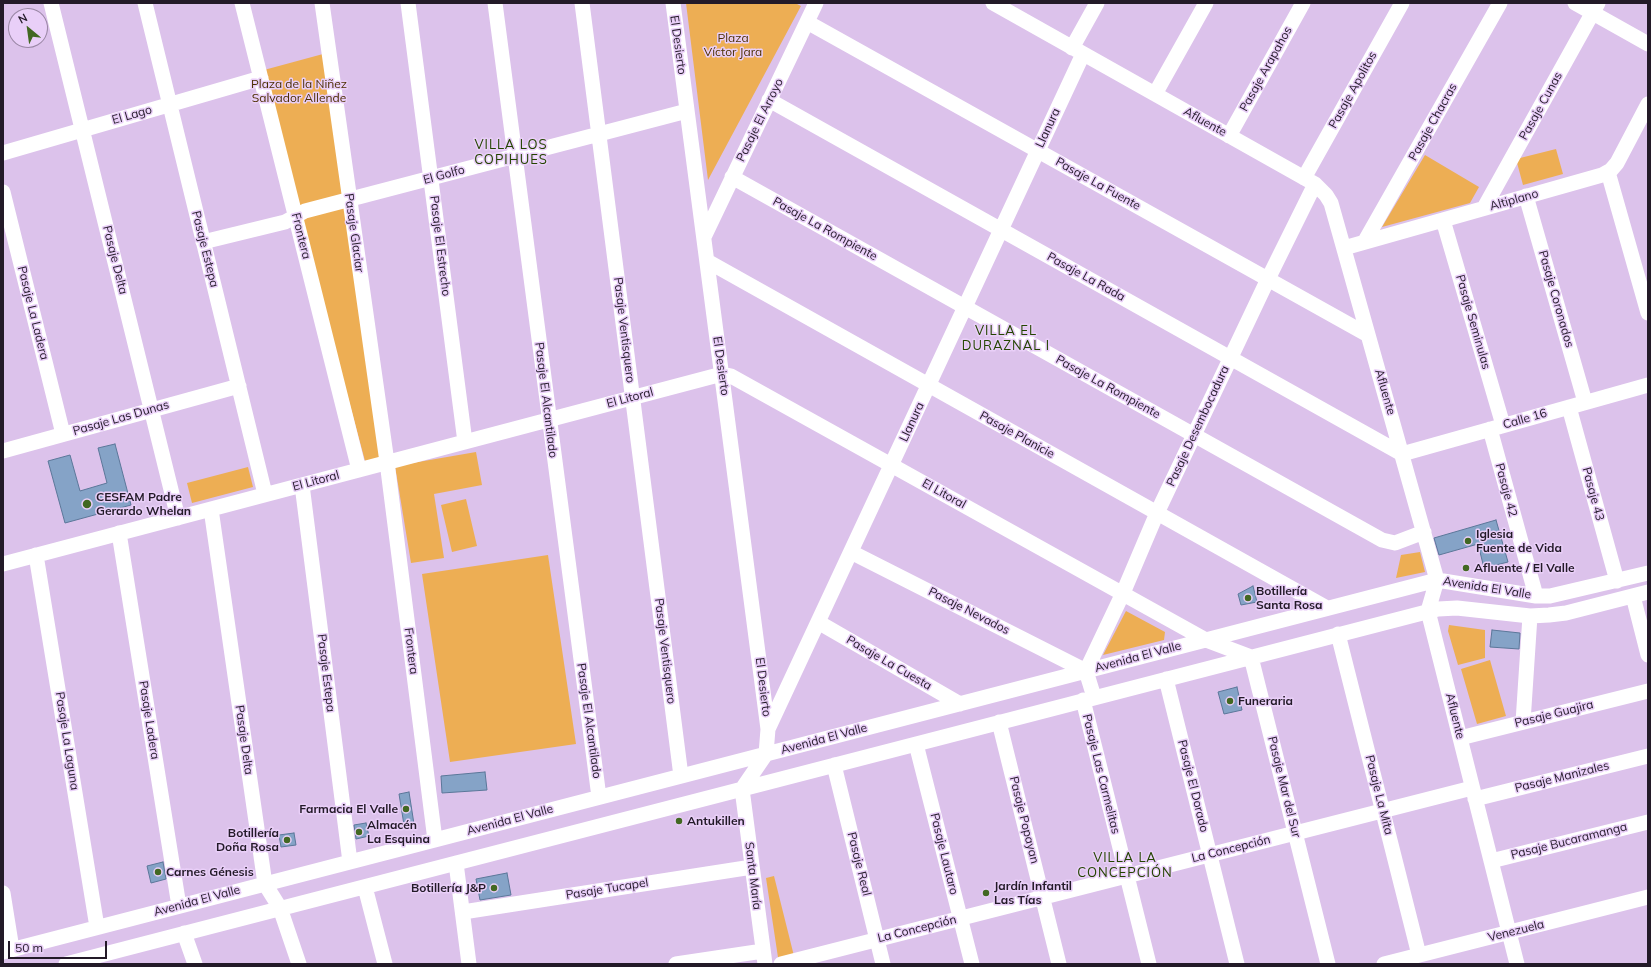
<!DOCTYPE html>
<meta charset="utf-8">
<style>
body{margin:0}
#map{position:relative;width:1651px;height:967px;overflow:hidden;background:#dcc2eb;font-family:Mulish,sans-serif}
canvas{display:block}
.frame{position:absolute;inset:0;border:4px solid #231a28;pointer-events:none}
.north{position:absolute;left:8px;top:8px;width:40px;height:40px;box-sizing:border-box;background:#e9cff8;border:1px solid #9a87a5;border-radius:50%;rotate:331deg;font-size:11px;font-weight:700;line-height:16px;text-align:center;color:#231a28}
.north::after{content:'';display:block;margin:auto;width:14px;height:18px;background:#426822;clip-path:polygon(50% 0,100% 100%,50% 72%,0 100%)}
.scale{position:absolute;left:8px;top:941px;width:99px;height:18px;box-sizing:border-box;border:2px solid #231a28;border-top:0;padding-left:5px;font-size:12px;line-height:14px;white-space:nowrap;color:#231a28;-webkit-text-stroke:3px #e9cff8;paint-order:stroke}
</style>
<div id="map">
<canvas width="1651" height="967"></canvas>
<div class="frame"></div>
<div class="north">N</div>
<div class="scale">50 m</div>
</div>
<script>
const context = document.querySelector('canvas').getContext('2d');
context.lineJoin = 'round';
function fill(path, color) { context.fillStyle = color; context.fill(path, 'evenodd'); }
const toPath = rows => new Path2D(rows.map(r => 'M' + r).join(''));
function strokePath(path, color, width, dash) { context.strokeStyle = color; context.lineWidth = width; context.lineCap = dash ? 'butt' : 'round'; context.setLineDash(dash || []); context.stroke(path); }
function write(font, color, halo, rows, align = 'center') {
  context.font = font + ' Mulish,sans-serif'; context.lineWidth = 3; context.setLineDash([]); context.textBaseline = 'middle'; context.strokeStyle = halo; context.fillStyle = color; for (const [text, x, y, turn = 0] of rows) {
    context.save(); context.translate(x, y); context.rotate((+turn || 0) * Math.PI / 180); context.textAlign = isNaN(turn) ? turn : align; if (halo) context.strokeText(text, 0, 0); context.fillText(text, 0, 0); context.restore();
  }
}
fill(toPath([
 [686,3,795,3,801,6,708,180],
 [323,54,382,457,365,461,302,225,264,70],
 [1556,149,1563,174,1523,185,1516,159],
 [1425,155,1479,187,1470,203,1382,227],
 [476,452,482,485,434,494,444,558,411,563,395,466],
 [248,467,253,487,192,503,187,483],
 [466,499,477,546,452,552,441,505],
 [1420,552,1425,572,1396,578,1401,555],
 [548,555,576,744,450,762,422,574],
 [1126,611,1165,632,1164,640,1103,655],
 [1449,625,1485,630,1485,658,1458,665,1448,631],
 [1490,660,1506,716,1477,724,1461,669],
 [774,876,796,964,779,964,766,878]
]), '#edae54');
const building = toPath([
 [115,444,131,505,65,523,48,461,70,455,80,491,107,483,98,448,115,444],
 [1496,520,1508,562,1484,568,1478,544,1439,555,1434,538,1496,520],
 [1253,586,1257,602,1241,605,1238,594,1253,586],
 [1492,630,1520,633,1519,649,1490,647,1492,630],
 [1237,687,1242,710,1224,714,1218,692,1237,687],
 [485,772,487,790,442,793,441,776,485,772],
 [409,792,414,824,404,825,399,794,409,792],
 [366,823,369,836,356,839,354,825,366,823],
 [294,833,296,845,281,847,279,835,294,833],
 [163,862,166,879,151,883,147,866,163,862],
 [507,873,511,895,480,900,476,879,507,873]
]);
fill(building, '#85a3c7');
strokePath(building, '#5b7799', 1);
strokePath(toPath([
 [51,3,178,518],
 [145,3,265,494],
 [242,3,359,470],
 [322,3,387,462,435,840],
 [408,3,465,442],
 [495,3,599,797],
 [582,3,681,776],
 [673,3,768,729],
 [993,3,1315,184,1326,195,1331,203,1437,580,1428,611,1517,964],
 [1575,3,1648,44],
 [807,22,1368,335],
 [1072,48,1097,3],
 [1155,94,1206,3],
 [769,100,1402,454,1648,385],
 [1229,136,1303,3],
 [3,153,261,78],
 [1608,172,1648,313],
 [732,177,1382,540,1395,543,1424,532],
 [1304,178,1402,3],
 [3,192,63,434],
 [1526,196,1585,402],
 [1484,208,1598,3],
 [1443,220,1503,425],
 [704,237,816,3],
 [1365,241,1500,3],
 [203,242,285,222,305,211,687,111],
 [1344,248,1602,175,1611,170,1617,163,1648,104],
 [707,261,1327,608],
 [1569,407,1617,581],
 [1490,429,1536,596],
 [3,451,239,386],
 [302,485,350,862],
 [211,509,265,884,280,908,299,964],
 [119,533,179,906],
 [851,552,1086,671],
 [36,555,97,927],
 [3,564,722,374,731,376,1206,640,1251,657,1328,964],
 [1633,596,1648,655],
 [818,622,960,704],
 [1338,634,1419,955],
 [1086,671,1123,593,1157,513,1268,279,1315,184],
 [1086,671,1094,697],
 [1166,679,1237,964],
 [1083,700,1149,964],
 [999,722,1059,964],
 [1523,722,1530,616],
 [1460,738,1648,691],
 [916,744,972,964],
 [834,765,883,964],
 [1475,799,1648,756],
 [1491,861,1648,822],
 [456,863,469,964],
 [365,887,385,964],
 [3,893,12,949],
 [463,912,752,867],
 [184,933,195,964],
 [3,952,1437,580,1536,596,1550,596,1648,573],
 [66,964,1438,609,1457,608,1530,616,1549,615,1566,613,1648,592],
 [676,964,763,951],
 [765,964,742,789,766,754,768,729,1083,54],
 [781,964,1472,788],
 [1384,964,1648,897]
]), '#fff', 15);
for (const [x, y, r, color] of [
 [87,504,5,"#426822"],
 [1468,541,4,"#426822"],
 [1466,568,4,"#426822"],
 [1248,598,4,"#426822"],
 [1230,701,4,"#426822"],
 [406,809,4,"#426822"],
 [679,821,4,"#426822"],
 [359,832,4,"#426822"],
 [287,840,4,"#426822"],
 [158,872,4,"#426822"],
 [494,888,4,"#426822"],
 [986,893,4,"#426822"]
]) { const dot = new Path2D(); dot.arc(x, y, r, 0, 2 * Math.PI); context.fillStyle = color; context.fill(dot); strokePath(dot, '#e9cff8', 1.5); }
write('12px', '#4b2e00', '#e9cff8', [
 ["Plaza",733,38],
 ["Víctor Jara",733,52],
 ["Plaza de la Niñez",299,84],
 ["Salvador Allende",299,98]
]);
write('12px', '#231a28', '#e9cff8', [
 ["El Desierto",678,45,82],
 ["Pasaje Arapahos",1266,69,-61],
 ["Pasaje Apolitos",1353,90,-61],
 ["Pasaje Cunas",1541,106,-61],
 ["El Lago",132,115,-16],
 ["Pasaje El Arroyo",760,120,-64],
 ["Afluente",1205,122,29],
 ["Pasaje Chacras",1433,122,-61],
 ["Llanura",1048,128,-65],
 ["El Golfo",444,175,-15],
 ["Pasaje La Fuente",1098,184,29],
 ["Altiplano",1514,200,-16],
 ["Pasaje La Rompiente",825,229,29],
 ["Pasaje Glaciar",354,233,82],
 ["Frontera",301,236,76],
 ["Pasaje El Estrecho",440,246,83],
 ["Pasaje Estepa",205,249,76],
 ["Pasaje Delta",115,260,76],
 ["Pasaje La Rada",1086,277,29],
 ["Pasaje Coronados",1556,299,74],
 ["Pasaje La Ladera",33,313,76],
 ["Pasaje Seminulas",1473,322,74],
 ["Pasaje Ventisquero",624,330,83],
 ["El Desierto",721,366,82],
 ["Pasaje La Rompiente",1108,387,29],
 ["Afluente",1385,392,74],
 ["El Litoral",630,398,-15],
 ["Pasaje El Alcantilado",546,400,83],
 ["Pasaje Las Dunas",121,418,-16],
 ["Calle 16",1525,419,-16],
 ["Llanura",912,422,-65],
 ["Pasaje Desembocadura",1198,426,-65],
 ["Pasaje Planicie",1017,435,29],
 ["El Litoral",316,481,-15],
 ["Pasaje 42",1506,490,75],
 ["El Litoral",944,494,29],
 ["Pasaje 43",1593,494,75],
 ["Avenida El Valle",1487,588,9],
 ["Pasaje Nevados",969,611,27],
 ["Frontera",411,651,83],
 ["Pasaje Ventisquero",665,651,83],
 ["Avenida El Valle",1138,657,-15],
 ["Pasaje La Cuesta",889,663,30],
 ["Pasaje Estepa",326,673,83],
 ["El Desierto",763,687,83],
 ["Pasaje Guajira",1554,714,-14],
 ["Afluente",1455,716,76],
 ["Pasaje Ladera",149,720,81],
 ["Pasaje El Alcantilado",589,721,82],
 ["Avenida El Valle",824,739,-15],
 ["Pasaje Delta",244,740,82],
 ["Pasaje La Laguna",67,741,81],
 ["Pasaje Las Carmelitas",1101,774,76],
 ["Pasaje Manizales",1562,777,-14],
 ["Pasaje El Dorado",1193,786,76],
 ["Pasaje Mar del Sur",1284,787,76],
 ["Pasaje La Mita",1379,795,76],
 ["Avenida El Valle",510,820,-15],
 ["Pasaje Popayan",1024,820,76],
 ["Pasaje Bucaramanga",1569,841,-14],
 ["La Concepción",1231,849,-14],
 ["Pasaje Lautaro",944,854,76],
 ["Pasaje Real",859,864,76],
 ["Santa María",753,876,83],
 ["Pasaje Tucapel",607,889,-9],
 ["Avenida El Valle",197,901,-15],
 ["La Concepción",917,929,-14],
 ["Venezuela",1516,931,-14]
]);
write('bold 12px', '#231a28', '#e9cff8', [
 ["CESFAM Padre",96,497],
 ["Gerardo Whelan",96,511],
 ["Iglesia",1476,534],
 ["Fuente de Vida",1476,548],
 ["Afluente / El Valle",1474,568],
 ["Botillería",1256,591],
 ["Santa Rosa",1256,605],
 ["Funeraria",1238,701],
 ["Farmacia El Valle",398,809,"right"],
 ["Antukillen",687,821],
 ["Almacén",367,825],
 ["La Esquina",367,839],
 ["Botillería",279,833,"right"],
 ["Doña Rosa",279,847,"right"],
 ["Carnes Génesis",166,872],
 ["Jardín Infantil",994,886],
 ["Las Tías",994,900],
 ["Botillería J&P",486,888,"right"]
], 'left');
context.letterSpacing = '1px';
write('13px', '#244500', '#e9cff8', [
 ["VILLA LOS",511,145],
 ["COPIHUES",511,160],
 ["VILLA EL",1006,331],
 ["DURAZNAL I",1006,346],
 ["VILLA LA",1125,858],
 ["CONCEPCIÓN",1125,873]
]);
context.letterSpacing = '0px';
</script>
